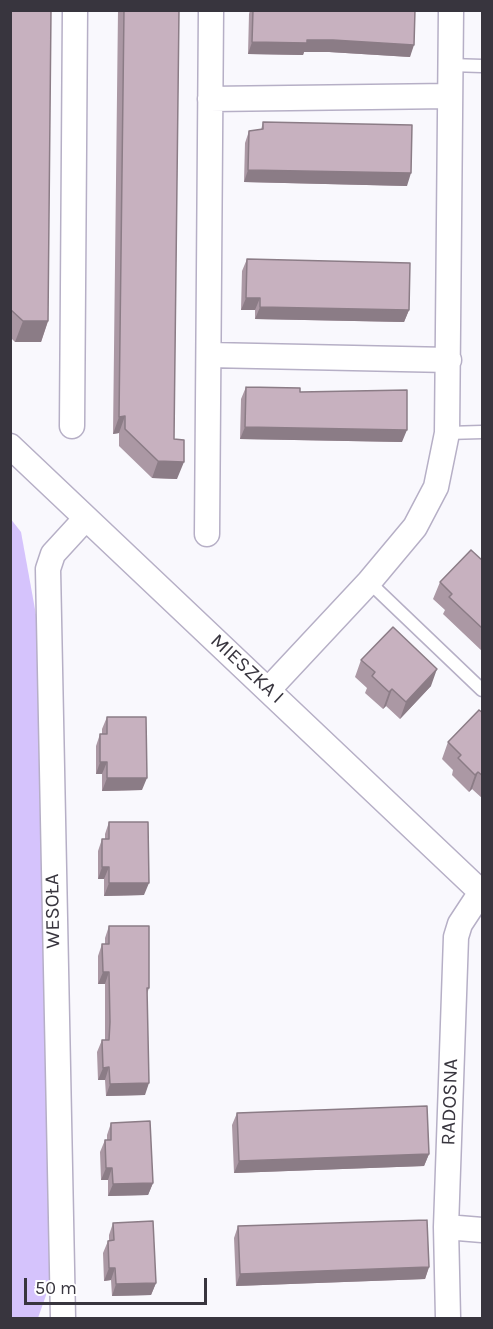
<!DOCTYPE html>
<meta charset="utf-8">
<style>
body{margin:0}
#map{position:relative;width:493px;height:1329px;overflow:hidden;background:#f9f8fd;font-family:Karla,sans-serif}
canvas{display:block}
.frame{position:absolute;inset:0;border:12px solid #38353e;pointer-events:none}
.scale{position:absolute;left:24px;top:1278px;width:183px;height:27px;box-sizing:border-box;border:3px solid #38353e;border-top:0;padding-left:8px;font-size:18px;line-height:21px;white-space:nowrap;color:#38353e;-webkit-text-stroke:4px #fff;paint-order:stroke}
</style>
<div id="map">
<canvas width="493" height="1329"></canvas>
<div class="frame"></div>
<div class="scale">50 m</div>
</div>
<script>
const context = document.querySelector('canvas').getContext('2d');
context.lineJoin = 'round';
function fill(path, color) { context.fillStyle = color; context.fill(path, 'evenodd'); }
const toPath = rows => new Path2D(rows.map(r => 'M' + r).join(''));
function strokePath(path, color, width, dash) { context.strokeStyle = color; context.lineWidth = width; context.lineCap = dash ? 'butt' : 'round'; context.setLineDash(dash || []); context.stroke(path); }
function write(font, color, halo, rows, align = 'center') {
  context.font = font + ' Karla,sans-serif'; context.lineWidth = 4.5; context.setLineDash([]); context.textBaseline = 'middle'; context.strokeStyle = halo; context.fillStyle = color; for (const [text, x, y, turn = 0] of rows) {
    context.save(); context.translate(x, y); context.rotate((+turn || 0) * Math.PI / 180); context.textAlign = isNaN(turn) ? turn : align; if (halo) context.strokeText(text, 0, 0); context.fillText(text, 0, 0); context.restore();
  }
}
fill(toPath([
 [10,518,21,532,46,670,51,1281,38,1318,10,1318]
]), '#d5c3fc');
const service = toPath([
 [450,65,482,66],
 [447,433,482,432],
 [369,582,482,690]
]);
const minor = toPath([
 [210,99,450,96],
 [209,355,449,360],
 [72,426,75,10],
 [10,446,482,893],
 [207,534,211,10],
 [269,689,369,582,415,527,436,487,447,433,451,10],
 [446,1227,482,1230],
 [63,1318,48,569,53,554,86,518],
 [448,1318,446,1227,456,937,460,924,481,892]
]);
strokePath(service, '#b6afc6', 15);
strokePath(minor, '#b6afc6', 27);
strokePath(service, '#fff', 12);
strokePath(minor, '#fff', 24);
fill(toPath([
 [10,10,48,321,41,342,15,342,10,337],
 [118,10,179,10,174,439,177,479,152,478,119,446,119,433,113,434],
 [250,10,415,10,410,57,329,52,304,52,303,55,248,54,249,14],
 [263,122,407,186,244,182,245,143,249,131,261,130],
 [247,259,409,310,404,322,255,319,255,310,241,310,242,271],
 [246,387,300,392,402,442,240,439,241,399],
 [483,561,483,652,443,614,445,610,433,599,440,582],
 [361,660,431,686,400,719,386,706,383,709,365,693,367,688,355,677],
 [483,713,483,799,472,789,469,792,452,775,453,770,442,759,448,742],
 [107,717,142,790,102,791,102,774,96,774,96,746,100,734,102,734,102,729],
 [109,822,144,895,104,896,104,879,98,879,98,851,102,839,105,839,105,834],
 [109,926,149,988,147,994,145,1095,106,1096,105,1080,98,1080,97,1052,102,1040,105,1040,105,984,98,984,98,956,102,944,105,944,105,938],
 [237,1113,429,1154,424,1166,234,1173,232,1125],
 [111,1123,153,1183,148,1195,108,1196,108,1180,101,1180,100,1152,105,1140,107,1140,107,1135],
 [113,1223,156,1283,151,1295,112,1296,111,1280,104,1281,103,1253,108,1241,109,1241,109,1235],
 [238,1226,429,1267,425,1279,236,1286,234,1238]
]), '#ab98a4');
fill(toPath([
 [307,40,333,40,414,45,410,57,329,52,304,52,303,55,248,54,252,42],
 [248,170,411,173,407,186,244,182],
 [246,298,260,298,255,310,241,310],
 [260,307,409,310,404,322,255,319],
 [23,321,48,321,41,342,15,342],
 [125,416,119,433,113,434,119,417],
 [245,427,407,430,402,442,240,439],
 [158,461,184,462,177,479,152,478],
 [437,669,431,686,400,719,406,702],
 [392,689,386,706,383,709,389,692],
 [100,762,107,762,102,774,96,774],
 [478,772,472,789,469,792,475,775],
 [107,778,147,778,142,790,102,791],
 [102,867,109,867,104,879,98,879],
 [109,883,149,883,144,895,104,896],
 [103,972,109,972,105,984,98,984],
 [109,1067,105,1080,98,1080,103,1068],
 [149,1083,145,1095,106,1096,110,1084],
 [429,1154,424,1166,234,1173,239,1161],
 [106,1168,112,1168,108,1180,101,1180],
 [153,1183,148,1195,108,1196,113,1184],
 [429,1267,425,1279,236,1286,240,1274],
 [109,1268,115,1268,111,1280,104,1281],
 [156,1283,151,1295,112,1296,116,1284]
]), '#8b7c86');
const building = toPath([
 [10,10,51,10,48,321,23,321,10,309,10,10],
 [124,10,179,10,174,439,184,440,184,462,158,461,125,429,125,416,119,417,124,10],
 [253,10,415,10,414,45,333,40,307,40,307,43,252,42,253,10],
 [263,122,412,125,411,173,248,170,249,131,263,129,263,122],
 [247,259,410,263,409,310,260,307,260,298,246,298,247,259],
 [246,387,300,388,300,392,407,390,407,430,245,427,246,387],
 [471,550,483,561,483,629,449,597,452,594,440,582,471,550],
 [393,627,437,669,406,702,392,689,389,692,372,676,375,672,361,660,393,627],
 [479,710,483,713,483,776,478,772,475,775,458,758,461,755,448,742,479,710],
 [107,717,146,717,147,778,107,778,107,762,100,762,100,734,107,734,107,717],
 [109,822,148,822,149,883,109,883,109,867,102,867,102,839,109,839,109,822],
 [109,926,149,926,149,988,147,988,149,1083,110,1084,109,1067,103,1068,102,1040,109,1040,110,1022,109,972,103,972,102,944,109,944,109,926],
 [427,1106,429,1154,239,1161,237,1113,427,1106],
 [150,1121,153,1183,113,1184,112,1168,106,1168,105,1140,111,1140,111,1123,150,1121],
 [427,1220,429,1267,240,1274,238,1226,427,1220],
 [153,1221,156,1283,116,1284,115,1268,109,1268,108,1241,114,1240,113,1223,153,1221]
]);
fill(building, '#c7b1bf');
strokePath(building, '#8b7c86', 1.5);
write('20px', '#38353e', '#fff', [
 ["MIESZKA I",247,669,43],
 ["WESOŁA",53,911,-91],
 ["RADOSNA",450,1102,-88]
]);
</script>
